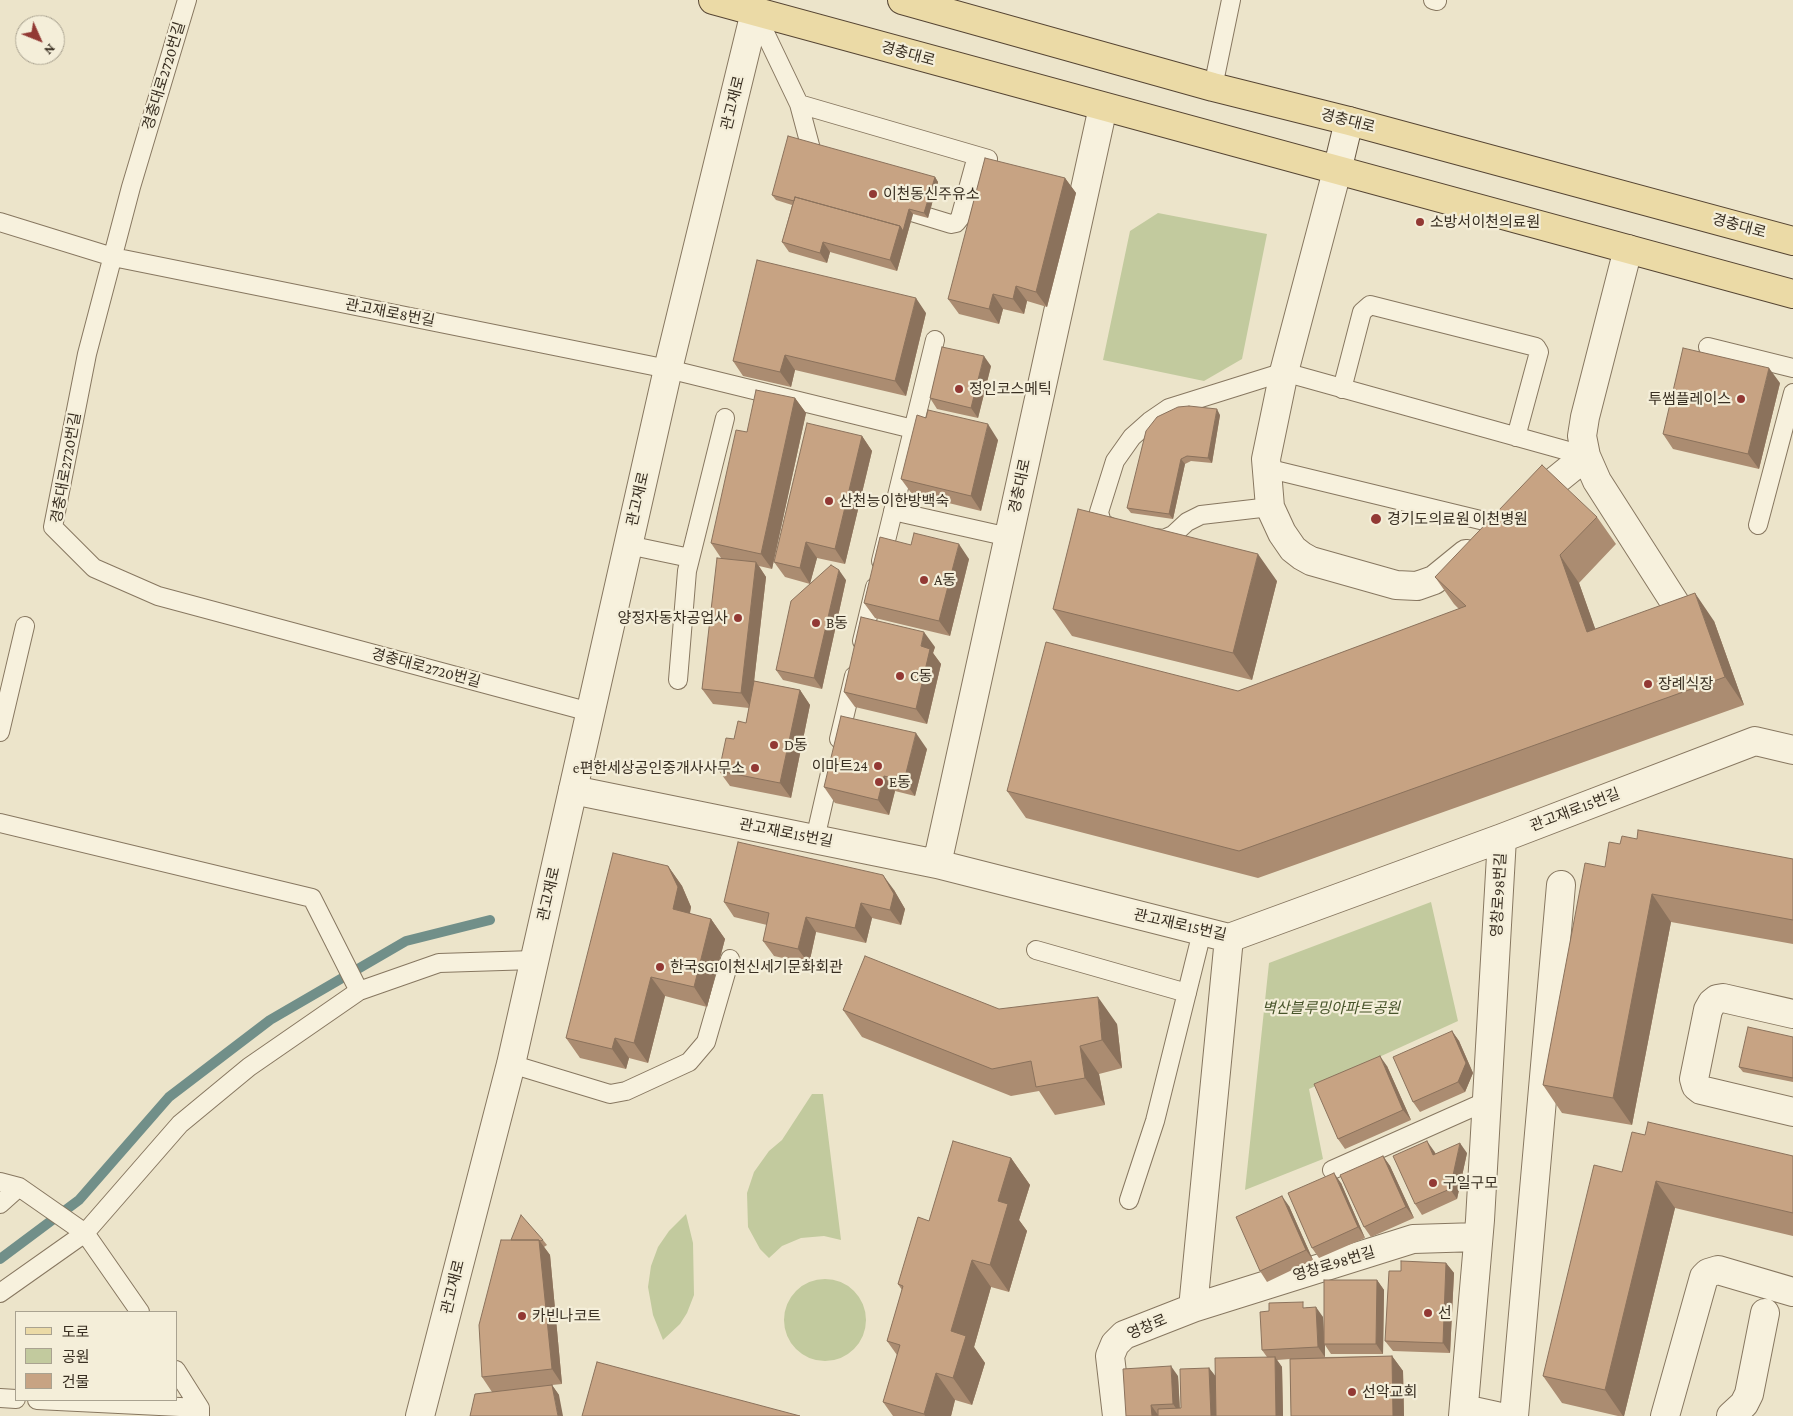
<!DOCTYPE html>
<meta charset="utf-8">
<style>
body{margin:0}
#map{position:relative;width:1793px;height:1416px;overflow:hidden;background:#ece4ca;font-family:"Crimson Pro","Noto Sans KR",serif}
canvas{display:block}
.legend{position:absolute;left:15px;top:1311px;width:162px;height:90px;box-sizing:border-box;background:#f4eed9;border:1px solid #a9a290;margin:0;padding:6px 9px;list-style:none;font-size:15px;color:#392f22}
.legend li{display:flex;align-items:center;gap:10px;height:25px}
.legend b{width:25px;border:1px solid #a9a290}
.north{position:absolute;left:15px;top:15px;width:50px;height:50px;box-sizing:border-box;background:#f4eed9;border:1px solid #a9a290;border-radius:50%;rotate:134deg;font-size:14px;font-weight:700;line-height:20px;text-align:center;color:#392f22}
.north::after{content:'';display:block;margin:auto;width:18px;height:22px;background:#923934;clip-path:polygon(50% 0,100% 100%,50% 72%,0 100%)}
</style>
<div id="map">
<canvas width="1793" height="1416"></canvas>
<ul class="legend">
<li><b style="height:6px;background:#ebdaa6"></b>도로</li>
<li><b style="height:14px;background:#c2ca9e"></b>공원</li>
<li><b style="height:14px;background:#c7a383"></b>건물</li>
</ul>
<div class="north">N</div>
</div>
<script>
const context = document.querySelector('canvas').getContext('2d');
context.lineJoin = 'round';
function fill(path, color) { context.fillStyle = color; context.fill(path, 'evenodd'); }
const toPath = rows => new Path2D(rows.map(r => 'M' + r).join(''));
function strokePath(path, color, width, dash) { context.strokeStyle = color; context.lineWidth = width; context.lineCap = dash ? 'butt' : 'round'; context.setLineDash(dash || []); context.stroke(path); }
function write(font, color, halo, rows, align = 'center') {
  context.font = font + ' "Crimson Pro","Noto Sans KR",serif'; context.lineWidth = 4.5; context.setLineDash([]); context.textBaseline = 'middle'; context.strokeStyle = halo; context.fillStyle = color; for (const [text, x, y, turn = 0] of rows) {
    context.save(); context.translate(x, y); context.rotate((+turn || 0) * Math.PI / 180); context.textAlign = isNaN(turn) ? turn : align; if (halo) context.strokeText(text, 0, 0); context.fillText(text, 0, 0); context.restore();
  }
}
fill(toPath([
 [1158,213,1267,234,1242,359,1204,381,1103,360,1130,231],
 [1431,902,1458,1021,1309,1089,1323,1159,1245,1190,1269,963],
 [812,1094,823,1094,841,1240,824,1236,801,1238,782,1246,769,1258,760,1249,748,1227,747,1193,754,1172,769,1151,782,1140],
 [686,1214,693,1243,694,1295,687,1313,680,1324,663,1340,653,1315,648,1287,651,1266,658,1247,669,1231],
 '784 1320a41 41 0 1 1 82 0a41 41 0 1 1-82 0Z'
]), '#c2ca9e');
strokePath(toPath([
 [0,1259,79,1200,169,1097,270,1020,406,941,490,920]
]), '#718f89', 10);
const service = toPath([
 [187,0,131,187,87,354,53,527,94,568,158,596,590,712],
 [1433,0,1437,1],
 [755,12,799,104,815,164],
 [1213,87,1231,0],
 [799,104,988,159],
 [905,210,951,224,956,223,960,218,977,156],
 [0,222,113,257,668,369,913,429],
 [1708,347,1793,368],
 [1342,389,1362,312,1370,305,1536,347,1539,352,1516,437],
 [1266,468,1501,525],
 [893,511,1009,537],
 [1758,525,1793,393],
 [1114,529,1102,523,1099,512,1115,461,1132,437,1150,421,1169,408,1284,372,1586,456],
 [1154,538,1164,539,1173,535,1187,522,1201,515,1270,507],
 [628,545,690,558],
 [881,561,935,340],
 [862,641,875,587],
 [678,680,687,571,725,418],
 [0,732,25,626],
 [839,739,854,676],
 [0,823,312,898,359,991],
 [815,839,831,769],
 [1036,950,1187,993],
 [511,1064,610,1094,626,1091,689,1062,706,1042,730,959],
 [1332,1170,1487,1101],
 [0,1182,19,1187,85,1233,140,1312],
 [1129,1200,1155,1121,1202,932],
 [0,1204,19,1187],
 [0,1293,85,1233,180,1124,249,1067,359,991,439,963,534,960],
 [176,1370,200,1408,200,1416],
 [0,1398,16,1399],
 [37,1400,200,1408]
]);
const minor = toPath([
 [1337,171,1284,372,1266,459,1270,507,1282,533,1293,549,1302,556,1311,561,1396,585,1417,586,1434,580,1466,554],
 [1628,249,1585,417,1582,436,1586,456,1597,481,1684,617],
 [1528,503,1586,456],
 [573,790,937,864,1229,938,1502,838,1755,741,1793,750],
 [937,864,1103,107],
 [1793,1014,1723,998,1717,999,1712,1003,1708,1010,1694,1079,1696,1086,1701,1090,1793,1112],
 [1193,1308,1229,938],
 [1464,1409,1496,1416],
 [1117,1416,1110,1356,1115,1344,1124,1335,1193,1308,1413,1239,1478,1237],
 [1463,1416,1480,1220,1502,838],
 [1514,1416,1561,885],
 [1665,1416,1704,1277,1708,1273,1718,1270,1793,1292],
 [1731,1416,1744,1404,1749,1394,1765,1313]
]);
const tertiary = toPath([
 [420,1416,511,1064,668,369,755,12]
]);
const secondary = toPath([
 [1337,171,1349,121]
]);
const primary = toPath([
 [713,0,1793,294],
 [902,0,1213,87,1349,121,1793,241]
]);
strokePath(service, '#877760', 20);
strokePath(minor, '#877760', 30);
strokePath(tertiary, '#877760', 30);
strokePath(secondary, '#695843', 30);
strokePath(primary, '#564533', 30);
strokePath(service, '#f7f1dd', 18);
strokePath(minor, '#f7f1dd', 28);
strokePath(tertiary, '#f7f1dd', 28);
strokePath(secondary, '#f7f1dd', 28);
strokePath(primary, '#ebdaa6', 28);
fill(toPath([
 [935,177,938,182,928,218,913,214,897,271,830,252,827,263,789,252,782,242,792,205,776,200,772,195],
 [1065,178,1076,193,1047,307,1027,301,1024,314,1003,309,999,324,959,314,948,299],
 [926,313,906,396,795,370,791,387,743,376,733,361],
 [991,366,978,418,937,409,930,398],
 [1780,383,1759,469,1673,449,1663,434],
 [795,398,806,413,772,569,759,566,766,577,754,681,800,690,810,705,791,798,730,786,719,771,734,739,746,723,749,708,713,704,702,689,721,558,711,543,747,432],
 [1220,415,1212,463,1191,461,1185,464,1173,519,1131,513,1127,508],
 [862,436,872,451,845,564,817,558,810,583,846,580,822,689,783,680,776,670,810,584,785,577,774,562],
 [998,440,981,511,912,494,901,479],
 [1597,517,1616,544,1579,583,1595,629,1714,621,1744,705,1258,878,1026,818,1007,791,1238,691,1459,609,1454,604,1435,577],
 [911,545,969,559,950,636,875,618,864,603],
 [1277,581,1252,680,1072,636,1053,609],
 [935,647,933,653,941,664,927,724,855,707,844,692],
 [927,749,915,796,895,791,889,815,835,803,824,787],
 [1637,839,1793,859,1793,944,1671,922,1632,1125,1562,1113,1543,1085,1605,867],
 [668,866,682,886,691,907,690,914,711,919,725,939,707,1007,665,996,648,1063,629,1058,626,1069,580,1058,566,1038],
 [894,890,905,909,901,925,872,918,866,943,816,932,809,964,774,956,763,941,767,925,734,917,724,902],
 [999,1009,1117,1024,1122,1068,1099,1074,1105,1105,1055,1115,1039,1091,1011,1096,862,1037,843,1010],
 [1452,1031,1459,1041,1473,1073,1465,1092,1420,1112,1413,1102],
 [1793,1037,1793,1082,1743,1072,1739,1067],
 [1387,1066,1411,1120,1345,1149,1338,1139],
 [1434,1151,1436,1154,1467,1153,1457,1199,1422,1215,1415,1204],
 [1383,1156,1390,1166,1414,1218,1371,1237,1364,1227],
 [1793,1156,1793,1236,1675,1208,1624,1416,1618,1416,1562,1403,1543,1376,1622,1172],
 [1011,1158,1030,1185,1019,1220,1027,1231,1009,1292,991,1287,974,1347,985,1363,972,1405,955,1400,951,1416,893,1416,883,1402,897,1355,887,1341,902,1290,898,1284,929,1221],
 [1341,1183,1365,1238,1319,1258,1312,1248],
 [1289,1206,1313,1260,1267,1282,1260,1271],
 [511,1240,543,1240,547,1245,544,1247,550,1255,562,1384,552,1385,559,1395,492,1392,482,1377],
 [1446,1263,1454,1273,1450,1353,1393,1351,1385,1341,1401,1271],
 [1377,1280,1384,1290,1383,1354,1331,1354,1325,1345,1325,1357,1392,1356,1403,1371,1404,1416,1291,1416,1290,1359,1277,1360,1282,1367,1283,1416,1126,1416,1178,1376,1180,1409,1181,1408,1209,1368,1215,1376,1267,1357,1262,1350,1307,1307,1323,1317,1324,1331]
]), '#ab8c71');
fill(toPath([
 [935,177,938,182,928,218,924,213],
 [1065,178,1076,193,1047,307,1036,292],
 [909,209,913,214,897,271,890,260,900,226],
 [823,242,830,252,827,263,820,253],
 [1016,286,1027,301,1024,314,1013,299],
 [993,294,1003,309,999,324,989,309],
 [916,298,926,313,906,396,895,381],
 [785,355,795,370,791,387,780,372],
 [984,356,991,366,978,418,971,408],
 [1769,368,1780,383,1759,469,1748,454],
 [795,398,806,413,772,569,761,554],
 [1217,409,1220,415,1212,463,1208,458],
 [988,424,998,440,981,511,971,496],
 [862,436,872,451,845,564,835,549],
 [1181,459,1185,464,1173,519,1169,514],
 [806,542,817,558,810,584,800,568],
 [959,544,969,559,950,636,939,621],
 [1258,554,1277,581,1252,680,1233,653],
 [1560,555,1579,583,1606,659,1587,632],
 [756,562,766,577,751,708,741,693],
 [839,570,846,580,822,689,814,678],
 [1695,593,1714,621,1744,705,1725,677],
 [924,632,935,647,933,653,941,664,927,724,916,709,921,646],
 [800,690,810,705,791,798,780,783],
 [916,733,927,749,915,796,904,781],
 [884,776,895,791,889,815,878,800],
 [668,866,682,886,691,907,686,929,673,909],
 [883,875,894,890,905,909,901,925,890,910],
 [1652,894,1671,922,1632,1125,1613,1098],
 [861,903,872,918,866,943,855,928],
 [806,917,816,932,809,964,798,949],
 [711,919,725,939,707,1007,694,987],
 [651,977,665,996,648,1063,634,1043],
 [1098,997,1117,1024,1122,1068,1102,1040],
 [1452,1031,1459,1041,1473,1073,1465,1092,1458,1082],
 [615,1038,629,1058,626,1069,612,1049],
 [1080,1046,1099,1074,1105,1105,1085,1078],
 [1380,1056,1387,1066,1411,1120,1403,1110],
 [1427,1141,1434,1151,1441,1166,1433,1155],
 [1460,1143,1467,1153,1457,1199,1450,1189],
 [1383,1156,1390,1166,1414,1218,1406,1207],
 [1011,1158,1030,1185,1019,1220,1027,1231,1009,1292,990,1265,998,1201],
 [1334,1173,1341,1183,1365,1238,1358,1227],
 [1656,1181,1675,1208,1624,1416,1623,1416,1605,1390],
 [1282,1196,1289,1206,1313,1260,1306,1250],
 [539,1240,550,1255,562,1384,552,1369],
 [972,1260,991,1287,974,1347,985,1363,972,1405,953,1378,951,1331],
 [1446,1263,1454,1273,1450,1353,1443,1343],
 [1377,1280,1384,1290,1383,1354,1376,1344],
 [1316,1307,1323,1317,1324,1344,1325,1345,1325,1357,1318,1347],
 [1392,1356,1403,1371,1404,1416,1393,1416],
 [1275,1357,1282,1367,1283,1416,1276,1416],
 [1171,1366,1178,1376,1180,1414,1173,1404],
 [1209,1368,1217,1378,1218,1416,1211,1416],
 [936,1373,955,1400,951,1416,925,1416,924,1414],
 [552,1385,559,1395,563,1416,558,1416],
 [1151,1405,1158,1415,1158,1416,1152,1416]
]), '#8b725c');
const building = toPath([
 [788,136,935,177,924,213,909,209,903,231,900,226,795,197,794,201,772,195,788,136],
 [985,158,1065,178,1036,292,1016,286,1013,299,993,294,989,309,948,299,985,158],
 [795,197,900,226,890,260,823,242,820,253,782,242,795,197],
 [757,260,916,298,895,381,785,355,780,372,733,361,757,260],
 [942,347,984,356,971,408,930,398,942,347],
 [1683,348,1769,368,1748,454,1663,434,1683,348],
 [756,390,795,398,761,554,711,543,736,430,747,432,756,390],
 [1189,406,1217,409,1208,458,1187,456,1181,459,1169,514,1127,508,1146,431,1157,417,1178,407,1189,406],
 [928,410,988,424,971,496,901,479,917,415,926,418,928,410],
 [807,423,862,436,835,549,806,542,800,568,774,562,807,423],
 [1542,465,1597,517,1560,555,1587,632,1695,593,1725,677,1239,851,1007,791,1046,642,1238,691,1466,606,1435,577,1542,465],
 [1078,509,1258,554,1233,653,1053,609,1078,509],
 [914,533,959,544,939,621,864,603,880,537,911,545,914,533],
 [717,558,756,562,741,693,702,689,717,558],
 [831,565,839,570,814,678,776,670,791,601,831,565],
 [861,617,924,632,921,646,930,649,916,709,844,692,861,617],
 [754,681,800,690,780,783,719,771,726,738,734,739,738,721,746,723,754,681],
 [841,716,916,733,904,781,884,776,878,800,824,787,841,716],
 [1638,830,1793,859,1793,920,1652,894,1613,1098,1543,1085,1585,863,1605,867,1609,842,1620,844,1622,836,1637,839,1638,830],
 [738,842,883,875,894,894,890,910,861,903,855,928,806,917,798,949,763,941,769,913,724,902,738,842],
 [613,853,668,866,678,887,673,909,711,919,694,987,651,977,634,1043,615,1038,612,1049,566,1038,613,853],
 [865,956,999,1009,1098,997,1102,1040,1080,1046,1085,1078,1036,1087,1031,1061,992,1069,843,1010,865,956],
 [1748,1027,1793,1037,1793,1078,1739,1067,1748,1027],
 [1452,1031,1466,1063,1458,1082,1413,1102,1393,1057,1452,1031],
 [1380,1056,1403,1110,1338,1139,1314,1084,1380,1056],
 [1648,1122,1793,1156,1793,1213,1656,1181,1605,1390,1543,1376,1594,1165,1622,1172,1632,1132,1645,1135,1648,1122],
 [953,1141,1011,1158,998,1201,1008,1204,990,1265,972,1260,951,1331,966,1336,953,1378,936,1373,924,1414,883,1402,900,1345,887,1341,903,1286,898,1284,918,1217,929,1221,953,1141],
 [1427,1141,1433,1155,1460,1143,1450,1189,1415,1204,1393,1156,1427,1141],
 [1383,1156,1406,1207,1364,1227,1340,1175,1383,1156],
 [1334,1173,1358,1227,1312,1248,1288,1193,1334,1173],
 [1282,1196,1306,1250,1260,1271,1236,1217,1282,1196],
 [521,1215,543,1240,540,1241,539,1240,511,1240,521,1215],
 [501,1240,539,1240,552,1369,482,1377,479,1325,501,1240],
 [1401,1261,1446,1263,1443,1343,1385,1341,1389,1271,1401,1271,1401,1261],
 [1324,1280,1377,1280,1376,1344,1324,1344,1324,1280],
 [1303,1302,1303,1308,1316,1307,1318,1347,1262,1350,1260,1312,1269,1311,1269,1303,1303,1302],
 [1392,1356,1393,1416,1291,1416,1290,1359,1392,1356],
 [1275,1357,1276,1416,1216,1416,1215,1358,1275,1357],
 [597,1362,800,1416,582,1416,597,1362],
 [1171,1366,1173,1404,1151,1405,1152,1416,1126,1416,1123,1369,1171,1366],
 [1209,1368,1211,1416,1158,1416,1158,1409,1181,1408,1180,1369,1209,1368],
 [552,1385,558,1416,470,1416,475,1394,552,1385]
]);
fill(building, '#c7a383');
strokePath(building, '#8b725c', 1);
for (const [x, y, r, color] of [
 [873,194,5,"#923934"],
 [1420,222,5,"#923934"],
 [959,389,5,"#923934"],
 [1741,399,5,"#923934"],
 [829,501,5,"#923934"],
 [1376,519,6,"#923934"],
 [924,580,5,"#923934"],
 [738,618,5,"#923934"],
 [816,623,5,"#923934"],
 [900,676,5,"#923934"],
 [1648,684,5,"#923934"],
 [774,745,5,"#923934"],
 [878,766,5,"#923934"],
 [755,768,5,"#923934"],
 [879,782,5,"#923934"],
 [660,967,5,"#923934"],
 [1433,1183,5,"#923934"],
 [1428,1313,5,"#923934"],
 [522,1316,5,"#923934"],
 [1352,1392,5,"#923934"]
]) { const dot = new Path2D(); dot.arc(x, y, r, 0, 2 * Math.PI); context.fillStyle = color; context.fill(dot); strokePath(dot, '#f4eed9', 2); }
write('15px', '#392f22', '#f4eed9', [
 ["경충대로",908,54,15],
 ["경충대로2720번길",164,76,-73],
 ["관고재로",733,103,-76],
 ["경충대로",1348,121,14],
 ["경충대로",1739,226,15],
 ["관고재로8번길",390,313,11],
 ["경충대로2720번길",66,468,-80],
 ["경충대로",1020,486,-78],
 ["관고재로",638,499,-77],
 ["경충대로2720번길",426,668,15],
 ["관고재로15번길",1575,810,-21],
 ["관고재로15번길",786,833,11],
 ["관고재로",549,894,-77],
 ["영창로98번길",1499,895,-87],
 ["관고재로15번길",1180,925,13],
 ["영창로98번길",1334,1264,-17],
 ["관고재로",453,1287,-76],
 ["영창로",1147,1327,-23]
]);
write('15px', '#392f22', '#f4eed9', [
 ["이천동신주유소",883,194],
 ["소방서이천의료원",1430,222],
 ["정인코스메틱",969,389],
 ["투썸플레이스",1731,399,"right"],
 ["산천능이한방백숙",839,501],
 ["경기도의료원 이천병원",1387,519],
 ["A동",934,580],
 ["양정자동차공업사",728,618,"right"],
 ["B동",826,623],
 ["C동",910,676],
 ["장례식장",1658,684],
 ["D동",784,745],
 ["이마트24",868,766,"right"],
 ["e편한세상공인중개사사무소",745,768,"right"],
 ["E동",889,782],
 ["한국SGI이천신세기문화회관",670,967],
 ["구일구모",1443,1183],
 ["선",1438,1313],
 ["카빈나코트",532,1316],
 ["선악교회",1362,1392]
], 'left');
write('italic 15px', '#47542a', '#f4eed9', [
 ["벽산블루밍아파트공원",1331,1008]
]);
</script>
